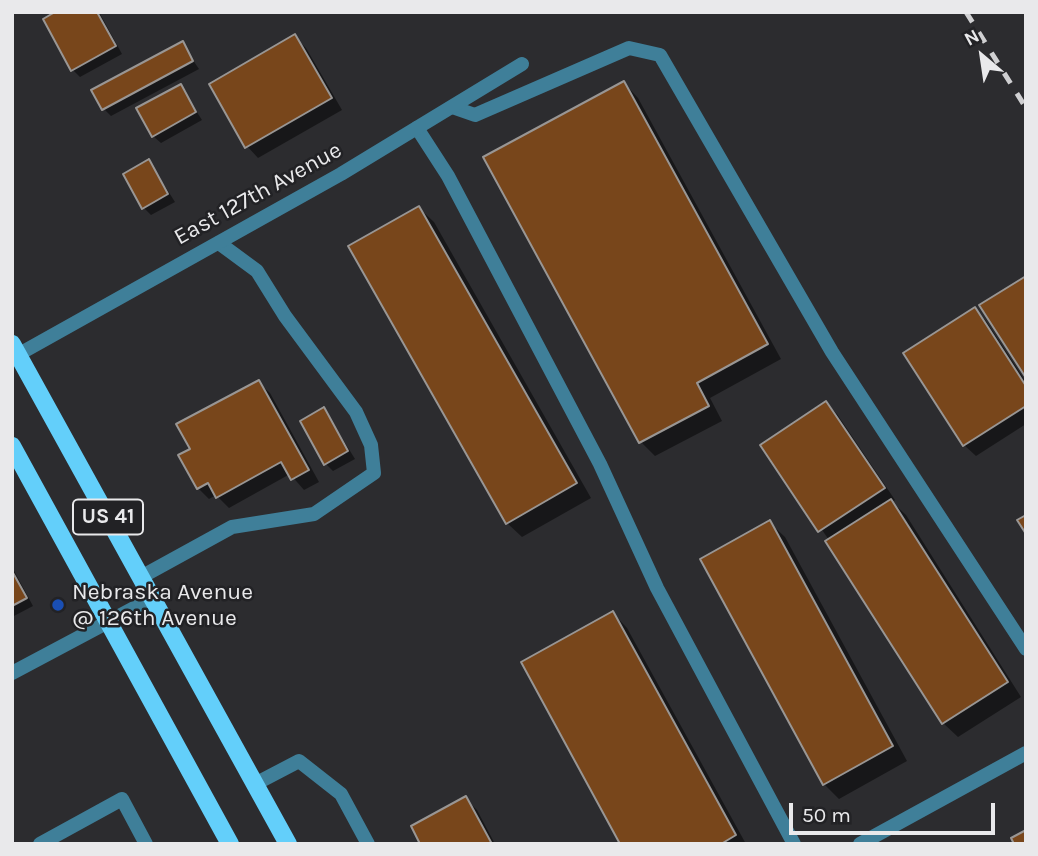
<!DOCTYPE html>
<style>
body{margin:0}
#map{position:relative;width:1038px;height:856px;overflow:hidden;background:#2c2c2f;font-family:Karla,sans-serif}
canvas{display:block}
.frame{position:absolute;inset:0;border:14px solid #e9e9eb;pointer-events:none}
.north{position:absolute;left:947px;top:21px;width:70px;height:70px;-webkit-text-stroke:5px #222225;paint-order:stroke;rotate:331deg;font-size:19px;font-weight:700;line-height:28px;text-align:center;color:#e9e9eb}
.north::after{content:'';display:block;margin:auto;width:24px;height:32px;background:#e9e9eb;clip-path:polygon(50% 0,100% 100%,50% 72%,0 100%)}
.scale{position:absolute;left:789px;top:803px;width:206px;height:32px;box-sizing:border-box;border:4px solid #e9e9eb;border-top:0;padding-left:9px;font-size:21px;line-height:24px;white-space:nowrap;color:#e9e9eb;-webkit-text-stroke:5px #222225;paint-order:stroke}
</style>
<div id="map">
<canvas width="1038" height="856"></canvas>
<div class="frame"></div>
<div class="north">N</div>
<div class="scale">50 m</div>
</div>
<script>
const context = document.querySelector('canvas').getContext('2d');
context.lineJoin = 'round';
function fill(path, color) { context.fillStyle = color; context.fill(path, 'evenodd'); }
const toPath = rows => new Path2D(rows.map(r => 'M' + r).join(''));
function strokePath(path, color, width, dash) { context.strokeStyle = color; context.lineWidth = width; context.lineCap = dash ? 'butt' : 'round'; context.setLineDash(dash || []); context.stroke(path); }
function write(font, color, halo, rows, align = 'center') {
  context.font = font + ' Karla,sans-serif'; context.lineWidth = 5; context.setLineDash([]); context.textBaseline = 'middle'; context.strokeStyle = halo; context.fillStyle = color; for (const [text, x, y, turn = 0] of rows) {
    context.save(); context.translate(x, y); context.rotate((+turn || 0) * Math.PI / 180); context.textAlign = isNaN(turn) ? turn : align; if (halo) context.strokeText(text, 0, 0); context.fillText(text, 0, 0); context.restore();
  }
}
fill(toPath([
 [58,12,99,12,122,54,80,77,73,70],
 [295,37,306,48,342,110,258,158,247,146],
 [182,44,199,69,111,116,104,109],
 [624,83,638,98,781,359,710,398,722,421,655,456,640,441],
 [180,86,202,120,161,143,153,136],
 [149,161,175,202,151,215,144,208],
 [419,208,434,222,591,498,522,537,507,523],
 [975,309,986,321,1026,382,1026,424,976,456,964,445],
 [258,382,270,393,319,482,304,490,290,474,229,508,216,495,209,499,198,488,193,449],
 [826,403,837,414,895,500,892,502,906,515,1021,697,958,737,943,723,829,540,763,445],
 [324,409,355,459,333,471,326,464],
 [770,523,785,537,907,761,839,799,824,784],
 [12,567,33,606,12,617],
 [613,613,627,628,746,844,622,844],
 [465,798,477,810,495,844,422,844]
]), '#0007');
const building = toPath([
 [55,12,97,12,116,46,71,71,43,19,55,12],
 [295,34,332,98,245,148,209,84,295,34],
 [183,41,193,61,102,110,91,90,183,41],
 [624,81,768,344,697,383,709,406,639,443,483,157,624,81],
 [181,84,196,112,152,137,136,108,181,84],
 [149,159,168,194,142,209,123,174,149,159],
 [419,206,577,483,506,524,348,246,419,206],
 [1026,276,1026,378,979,305,1026,276],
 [975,307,1026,386,1026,406,963,446,903,353,975,307],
 [259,380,309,470,291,480,281,462,216,498,208,483,197,489,178,455,190,449,176,424,259,380],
 [826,401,885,488,818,532,760,445,826,401],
 [324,407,348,451,324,465,300,421,324,407],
 [891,499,1008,682,942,724,825,541,891,499],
 [1026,515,1026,534,1017,520,1026,515],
 [770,520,893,746,823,785,700,559,770,520],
 [12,571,27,598,12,606,12,571],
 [613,611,736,835,721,844,620,844,521,662,613,611],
 [466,796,492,844,420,844,411,826,466,796],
 [1026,830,1026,844,1014,844,1011,838,1026,830]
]);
fill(building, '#78461b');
strokePath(building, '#999694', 2);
strokePath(toPath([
 [452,107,475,115,629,48,660,55,832,352,1026,649],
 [417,128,448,176,600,464,657,588,794,844],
 [141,577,232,527,314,514,374,473,371,445,356,412,285,316,257,271,219,243],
 [255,784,299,761,341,794,368,844],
 [40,844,122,799,146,844]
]), '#3f7f99', 14);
strokePath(toPath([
 [12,358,341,174,522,64],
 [12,673,153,598],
 [860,844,1026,753]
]), '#3f7f99', 14);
strokePath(toPath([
 [12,344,288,844],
 [12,446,230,844]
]), '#63cffa', 18);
strokePath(toPath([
 [966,12,1026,108]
]), '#d0d0d2', 5, [12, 12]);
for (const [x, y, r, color] of [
 [58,605,7,"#1a4fb4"]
]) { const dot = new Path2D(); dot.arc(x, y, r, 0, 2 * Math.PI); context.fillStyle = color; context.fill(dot); strokePath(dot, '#222225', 2.5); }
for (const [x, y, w] of [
 [108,517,70]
]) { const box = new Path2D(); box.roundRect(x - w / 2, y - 17.5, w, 35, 5); context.fillStyle = '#222225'; context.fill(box); strokePath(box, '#e9e9eb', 2); }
write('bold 21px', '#e9e9eb', null, [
 ["US 41",108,517]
]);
write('23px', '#e9e9eb', '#222225', [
 ["East 127th Avenue",258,194,-29]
]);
write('23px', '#e9e9eb', '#222225', [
 ["Nebraska Avenue",72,592],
 ["@ 126th Avenue",72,618]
], 'left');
</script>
